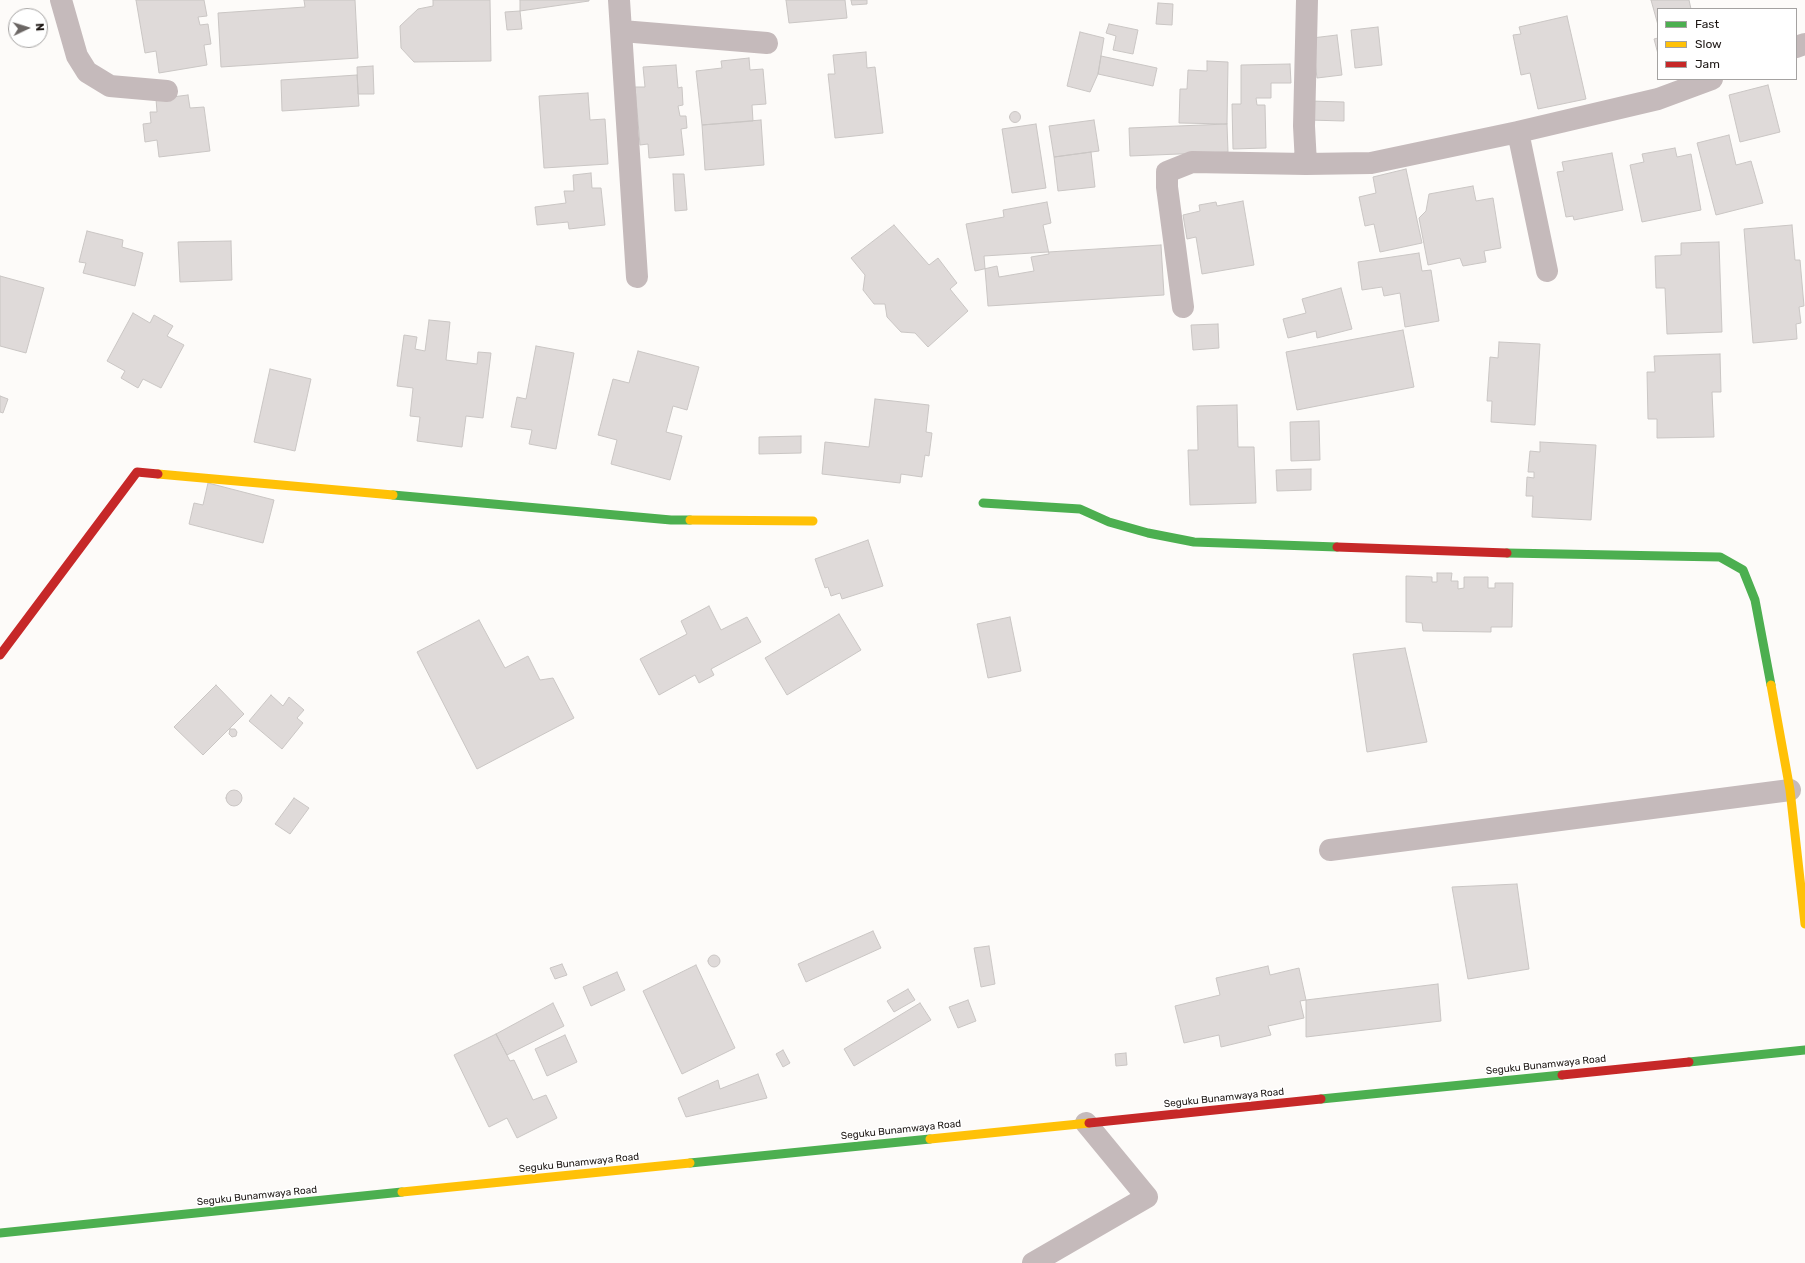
<!DOCTYPE html>
<style>
body{margin:0}
#map{position:relative;width:1805px;height:1263px;overflow:hidden;background:#fdfbf9;font-family:Rubik,sans-serif}
canvas{display:block}
.legend{position:absolute;left:1657px;top:8px;width:140px;height:72px;box-sizing:border-box;background:#fff;border:1px solid #a4a2a1;margin:0;padding:5px 7px;list-style:none;font-size:12px;color:#1c1613}
.legend li{display:flex;align-items:center;gap:8px;height:20px}
.legend b{width:20px;border:1px solid #a4a2a1}
.north{position:absolute;left:8px;top:8px;width:40px;height:40px;box-sizing:border-box;background:#fff;border:1px solid #a4a2a1;border-radius:50%;rotate:86deg;font-size:11px;font-weight:700;line-height:16px;text-align:center;color:#1c1613}
.north::after{content:'';display:block;margin:auto;width:14px;height:18px;background:#6b6664;clip-path:polygon(50% 0,100% 100%,50% 72%,0 100%)}
</style>
<div id="map">
<canvas width="1805" height="1263"></canvas>
<ul class="legend">
<li><b style="height:5px;background:#4caf50"></b>Fast</li>
<li><b style="height:5px;background:#ffc107"></b>Slow</li>
<li><b style="height:5px;background:#c62828"></b>Jam</li>
</ul>
<div class="north">N</div>
</div>
<script>
const context = document.querySelector('canvas').getContext('2d');
context.lineJoin = 'round';
function fill(path, color) { context.fillStyle = color; context.fill(path, 'evenodd'); }
const toPath = rows => new Path2D(rows.map(r => 'M' + r).join(''));
function strokePath(path, color, width, dash) { context.strokeStyle = color; context.lineWidth = width; context.lineCap = dash ? 'butt' : 'round'; context.setLineDash(dash || []); context.stroke(path); }
function write(font, color, halo, rows, align = 'center') {
  context.font = font + ' Rubik,sans-serif'; context.lineWidth = 3; context.setLineDash([]); context.textBaseline = 'middle'; context.strokeStyle = halo; context.fillStyle = color; for (const [text, x, y, turn = 0] of rows) {
    context.save(); context.translate(x, y); context.rotate((+turn || 0) * Math.PI / 180); context.textAlign = isNaN(turn) ? turn : align; if (halo) context.strokeText(text, 0, 0); context.fillText(text, 0, 0); context.restore();
  }
}
const building = toPath([
 [136,0,204,0,207,16,198,17,200,25,208,24,211,44,204,45,207,65,159,73,156,51,145,53,136,0],
 [304,0,355,0,358,58,221,67,218,13,305,7,304,0],
 [433,0,490,0,491,61,414,62,401,48,400,26,418,9,433,6,433,0],
 [520,0,589,0,589,1,520,11,520,0],
 [786,0,845,0,847,18,789,23,786,0],
 [851,0,867,0,867,4,852,5,851,0],
 [1651,0,1689,0,1691,9,1658,9,1658,25,1651,0],
 [1158,3,1173,4,1172,25,1156,24,1158,3],
 [520,11,522,29,507,30,505,12,520,11],
 [1567,16,1586,99,1538,109,1530,73,1521,75,1513,35,1521,34,1519,27,1567,16],
 [1109,24,1138,30,1133,54,1113,50,1116,36,1106,33,1109,24],
 [1378,27,1382,65,1355,68,1351,30,1378,27],
 [1080,32,1104,38,1098,74,1090,92,1067,86,1080,32],
 [1337,35,1342,75,1317,78,1312,38,1337,35],
 [1658,38,1658,54,1654,39,1658,38],
 [866,52,867,68,875,67,883,133,835,138,828,74,835,74,833,55,866,52],
 [1101,56,1157,68,1153,86,1098,74,1101,56],
 [749,58,750,70,763,69,766,104,752,105,753,121,702,125,696,71,722,68,721,61,749,58],
 [1207,61,1228,62,1227,124,1179,123,1180,89,1187,89,1188,70,1207,71,1207,61],
 [1290,64,1291,83,1271,83,1271,98,1256,98,1257,105,1265,105,1266,148,1233,149,1232,104,1241,104,1241,65,1290,64],
 [676,65,678,88,682,87,683,105,678,106,680,116,686,116,687,128,681,129,684,155,649,158,648,144,640,145,635,87,645,87,643,67,676,65],
 [373,66,374,94,358,94,357,67,373,66],
 [357,75,359,106,282,111,281,80,357,75],
 [1768,85,1780,132,1740,142,1729,95,1768,85],
 [588,93,590,120,605,119,608,164,544,168,539,96,588,93],
 [188,95,190,108,204,107,210,151,159,157,157,140,145,142,143,124,151,123,150,112,157,112,156,99,188,95],
 [1310,101,1344,102,1344,121,1309,120,1310,101],
 '1009.5 117a5.5 5.5 0 1 1 11 0a5.5 5.5 0 1 1-11 0Z',
 [761,120,764,165,705,170,702,125,761,120],
 [1094,120,1099,151,1054,157,1049,126,1094,120],
 [1036,124,1046,188,1012,193,1002,129,1036,124],
 [1227,124,1228,152,1130,156,1129,128,1227,124],
 [1729,135,1736,165,1751,161,1763,203,1716,215,1697,143,1729,135],
 [1675,148,1677,157,1691,154,1701,210,1642,222,1630,165,1644,162,1642,154,1675,148],
 [1091,152,1095,187,1058,191,1054,157,1091,152],
 [1612,153,1623,210,1574,220,1573,216,1566,217,1557,172,1564,171,1562,162,1612,153],
 [1406,169,1422,243,1380,252,1374,224,1365,226,1359,197,1376,193,1373,177,1406,169],
 [591,173,592,188,601,188,605,225,569,229,568,222,537,225,535,207,566,203,564,191,574,191,573,175,591,173],
 [673,174,684,174,687,210,675,211,673,174],
 [1473,186,1476,201,1493,198,1501,248,1484,251,1486,262,1463,266,1460,258,1428,265,1419,218,1426,211,1429,194,1473,186],
 [1243,201,1254,265,1202,274,1196,237,1187,239,1183,215,1200,211,1199,205,1216,202,1217,206,1243,201],
 [1047,202,1051,223,1043,225,1049,254,1031,257,1034,271,999,277,997,266,975,271,966,224,1004,217,1003,210,1047,202],
 [894,225,929,265,938,258,957,283,950,289,968,311,928,347,915,333,901,332,887,317,885,304,874,304,863,290,865,275,851,258,894,225],
 [1792,225,1795,260,1800,260,1804,306,1799,307,1801,323,1796,324,1797,339,1753,343,1744,229,1792,225],
 [87,231,123,240,122,247,143,253,135,286,83,273,86,263,79,262,87,231],
 [231,241,232,280,180,282,178,242,231,241],
 [1719,242,1722,332,1667,334,1665,288,1656,288,1655,256,1681,255,1681,243,1719,242],
 [1161,245,1164,295,988,306,984,256,1161,245],
 [1419,253,1422,271,1431,270,1439,321,1405,327,1400,293,1384,296,1382,287,1362,290,1358,262,1419,253],
 [0,276,44,288,26,353,0,346,0,276],
 [1341,288,1352,329,1317,338,1316,331,1288,338,1283,319,1306,313,1302,299,1341,288],
 [133,313,150,323,154,315,173,326,167,336,184,345,161,388,143,379,138,388,121,378,125,371,107,361,133,313],
 [429,320,450,322,446,360,477,364,478,352,491,353,483,418,466,416,462,447,417,441,420,417,410,416,413,388,397,386,404,335,417,337,415,349,425,351,429,320],
 [1218,324,1219,348,1193,350,1191,325,1218,324],
 [1403,330,1414,387,1297,410,1286,352,1403,330],
 [1499,342,1540,344,1535,425,1491,422,1492,401,1487,401,1490,357,1498,358,1499,342],
 [536,346,574,353,556,449,529,444,532,430,511,427,517,397,526,399,536,346],
 [638,351,699,367,687,410,673,406,666,432,682,436,670,480,611,464,617,440,598,435,613,379,629,383,638,351],
 [1720,354,1721,392,1712,392,1714,437,1657,438,1657,419,1648,419,1647,372,1655,372,1654,356,1720,354],
 [270,369,311,379,295,451,254,442,270,369],
 [0,396,8,399,3,413,0,412,0,396],
 [875,399,929,405,926,432,932,433,929,456,925,455,922,477,901,474,900,483,822,474,825,442,869,447,875,399],
 [1237,405,1238,447,1254,447,1256,503,1190,505,1188,450,1198,450,1197,406,1237,405],
 [1319,421,1320,460,1291,461,1290,422,1319,421],
 [801,436,801,453,759,454,759,437,801,436],
 [1540,442,1596,445,1591,520,1532,517,1533,496,1526,496,1527,477,1534,478,1534,472,1528,472,1530,451,1540,452,1540,442],
 [1311,469,1311,490,1277,491,1276,470,1311,469],
 [208,483,274,500,263,543,189,524,194,503,203,505,208,483],
 [868,540,883,586,842,599,840,593,831,596,828,587,825,588,815,559,868,540],
 [1437,573,1452,573,1451,581,1458,581,1458,589,1464,588,1464,577,1488,577,1488,588,1495,588,1495,583,1513,583,1512,627,1491,627,1491,632,1423,631,1422,623,1406,622,1406,576,1432,577,1432,582,1437,582,1437,573],
 [709,606,721,630,747,617,761,642,711,669,714,675,699,683,695,675,659,695,640,659,687,634,681,621,709,606],
 [839,614,861,650,787,695,765,658,839,614],
 [1010,617,1021,671,988,678,977,624,1010,617],
 [479,620,505,668,528,656,540,680,553,678,574,718,477,769,417,652,479,620],
 [1405,648,1427,742,1367,752,1353,654,1405,648],
 [216,685,244,714,203,755,174,727,216,685],
 [271,695,283,706,289,697,304,710,297,718,303,723,282,749,249,721,271,695],
 [230,729,235,729,237,732,236,736,232,737,229,734,230,729],
 '226 798a8 8 0 1 1 16 0a8 8 0 1 1-16 0Z',
 [294,798,309,808,290,834,275,824,294,798],
 [1517,884,1529,969,1468,979,1452,887,1517,884],
 [873,931,881,948,806,982,798,964,873,931],
 [989,946,995,984,981,987,974,948,989,946],
 '708 961a6 6 0 1 1 12 0a6 6 0 1 1-12 0Z',
 [562,964,567,975,555,979,550,968,562,964],
 [696,965,735,1048,682,1074,643,991,696,965],
 [1268,966,1270,975,1299,968,1306,1000,1300,1001,1304,1018,1268,1026,1271,1035,1221,1047,1219,1035,1184,1043,1175,1006,1220,995,1216,978,1268,966],
 [617,972,625,990,591,1006,583,987,617,972],
 [1438,984,1441,1021,1306,1037,1306,1000,1438,984],
 [908,989,915,1000,894,1012,887,1001,908,989],
 [968,1000,976,1021,958,1028,949,1007,968,1000],
 [553,1003,564,1026,507,1055,496,1034,553,1003],
 [920,1003,931,1020,854,1066,844,1049,920,1003],
 [496,1034,510,1061,514,1060,533,1100,546,1095,557,1118,517,1138,507,1118,489,1127,454,1055,496,1034],
 [565,1035,577,1062,547,1076,535,1049,565,1035],
 [783,1050,790,1063,783,1067,776,1054,783,1050],
 [1126,1053,1127,1065,1116,1066,1115,1054,1126,1053],
 [758,1074,767,1098,686,1117,678,1098,718,1080,720,1089,758,1074]
]);
fill(building, '#dfdad9');
strokePath(building, '#cac6c4', 1);
strokePath(toPath([
 [61,0,77,56,87,72,110,86,167,91],
 [619,0,637,277],
 [622,31,767,43],
 [1796,47,1805,44],
 [1306,164,1304,126,1307,0],
 [1547,271,1518,132,1658,99,1712,79],
 [1183,307,1167,187,1167,172,1192,162,1306,164,1371,163,1518,132],
 [1330,850,1790,790],
 [1033,1263,1147,1197,1086,1123]
]), '#c5babb', 22);
strokePath(toPath([
 [393,495,671,520,690,520],
 [983,503,1080,509,1109,522,1148,533,1194,542,1337,547],
 [1507,553,1720,557,1743,570,1755,600,1771,685],
 [1689,1062,1805,1050],
 [1321,1099,1562,1075],
 [690,1163,930,1139],
 [0,1233,402,1192]
]), '#4caf50', 9);
strokePath(toPath([
 [158,474,393,495],
 [690,520,813,521],
 [1771,685,1790,790,1805,924],
 [930,1139,1089,1123],
 [402,1192,690,1163]
]), '#ffc107', 9);
strokePath(toPath([
 [1337,547,1507,553],
 [0,655,137,472,158,474],
 [1562,1075,1689,1062],
 [1089,1123,1321,1099]
]), '#c62828', 9);
write('10px', '#1c1613', '#fff', [
 ["Seguku Bunamwaya Road",1546,1065,-6],
 ["Seguku Bunamwaya Road",1224,1098,-6],
 ["Seguku Bunamwaya Road",901,1130,-6],
 ["Seguku Bunamwaya Road",579,1163,-6],
 ["Seguku Bunamwaya Road",257,1196,-6]
]);
</script>
